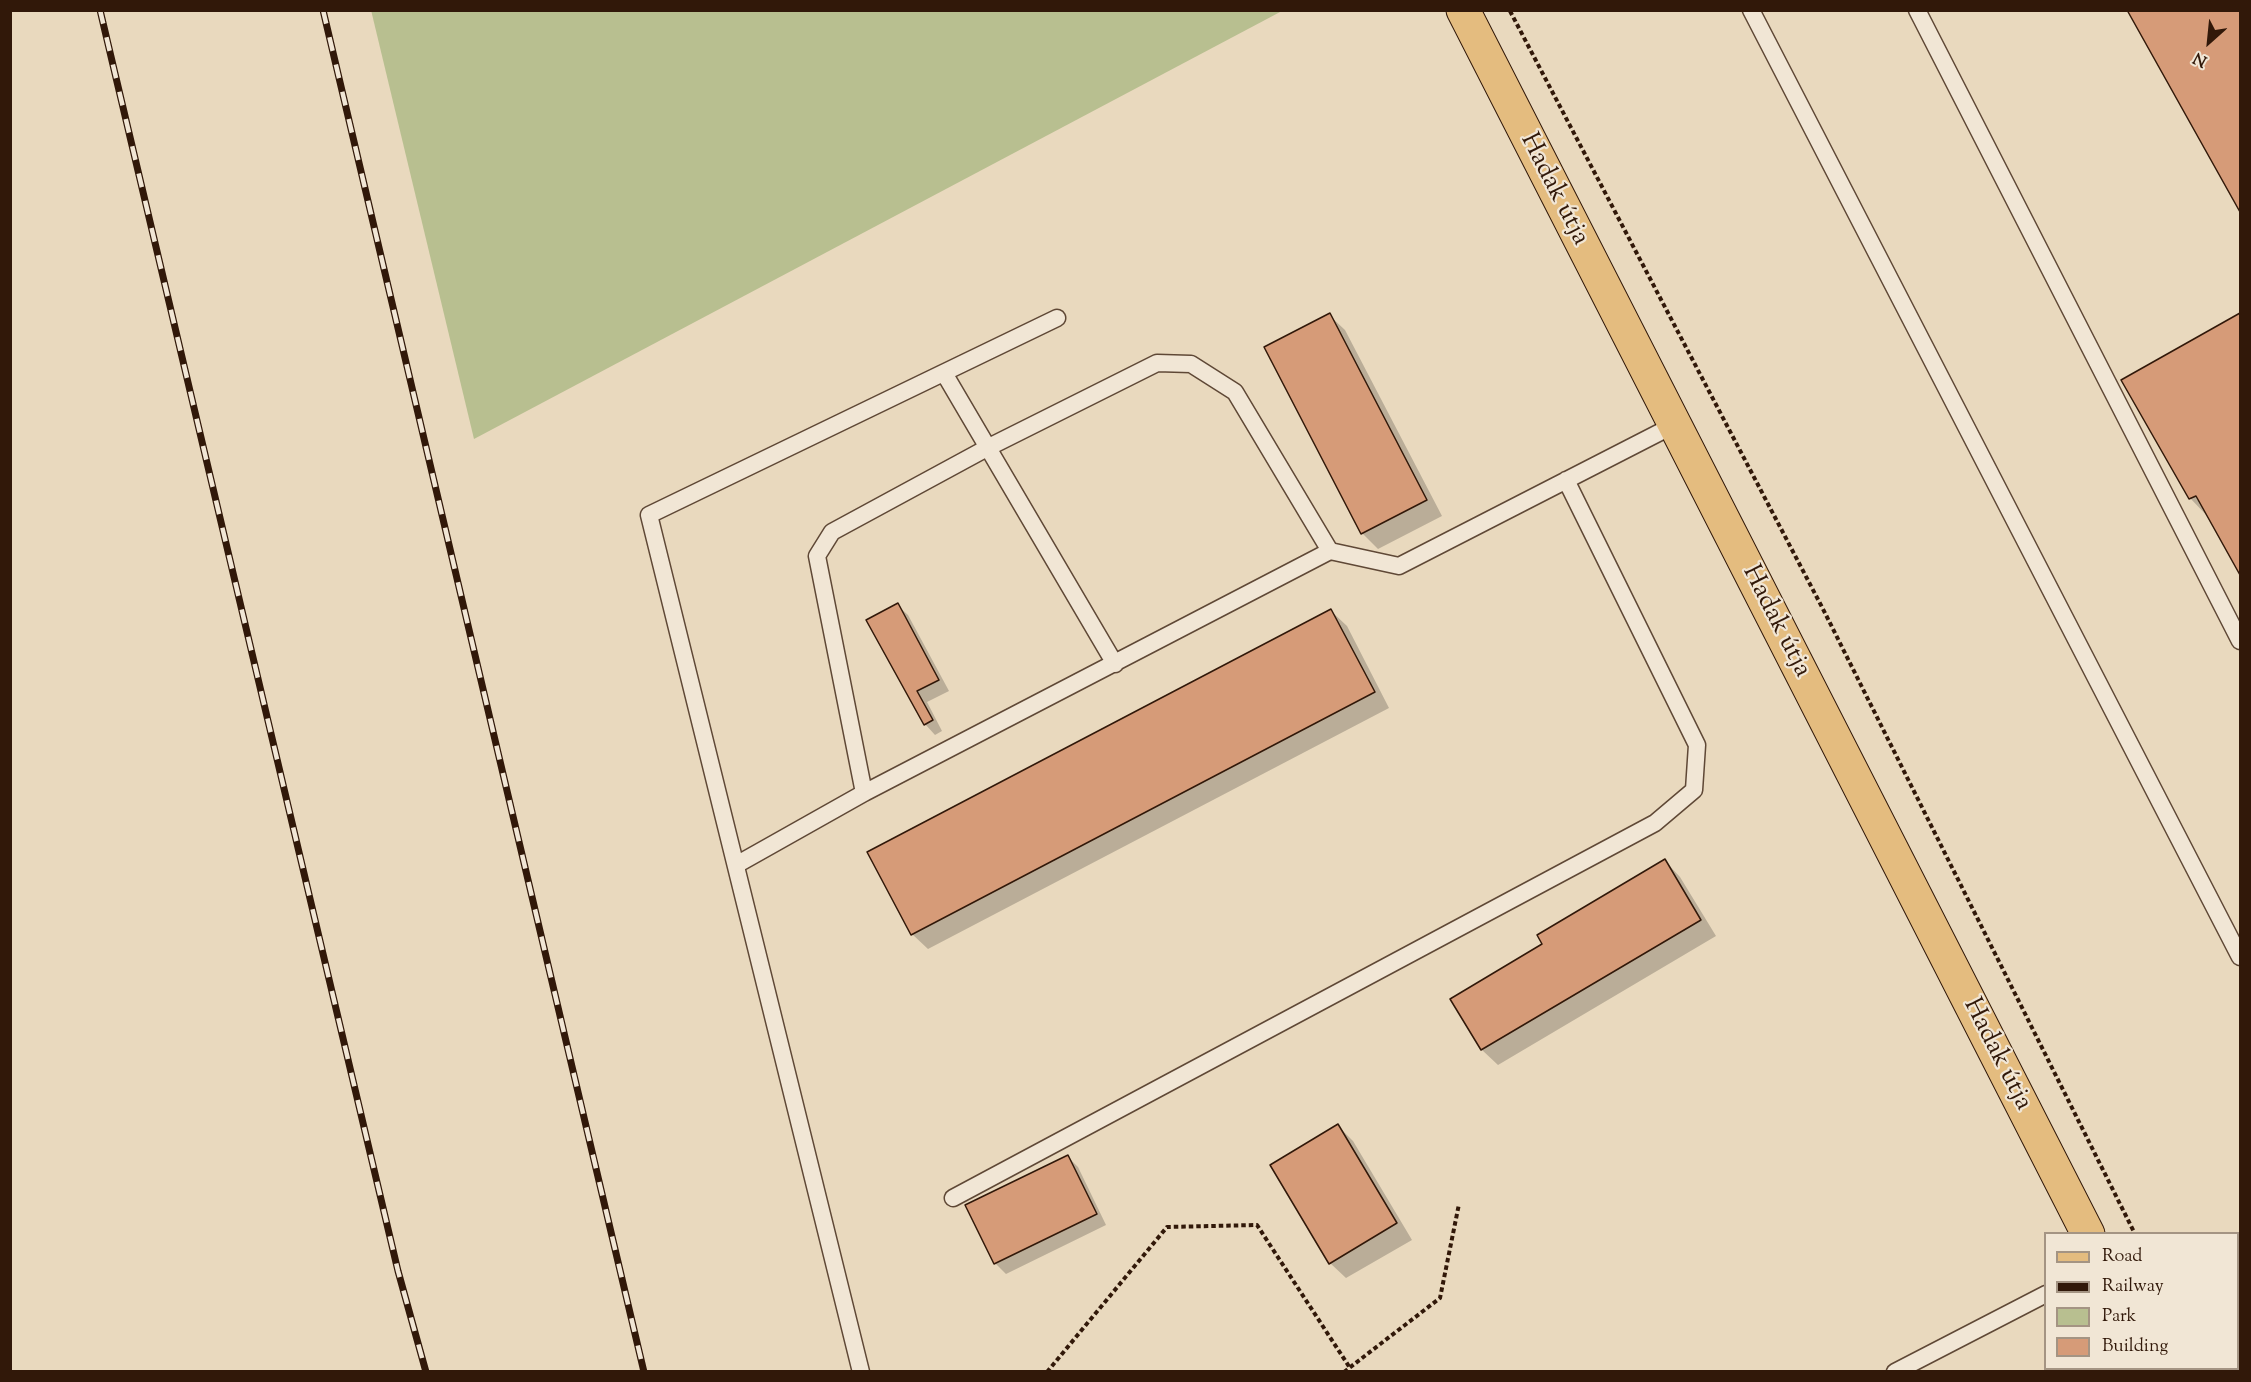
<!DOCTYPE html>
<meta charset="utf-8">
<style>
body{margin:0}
#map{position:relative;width:2251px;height:1382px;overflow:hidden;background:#e9d9be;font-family:"Sorts Mill Goudy",serif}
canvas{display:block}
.frame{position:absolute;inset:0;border:12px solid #311809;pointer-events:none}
.legend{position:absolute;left:2044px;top:1232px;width:195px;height:138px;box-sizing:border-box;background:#f1e6d5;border:2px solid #a49483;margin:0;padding:8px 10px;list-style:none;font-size:18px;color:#311809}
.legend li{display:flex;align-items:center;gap:12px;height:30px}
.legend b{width:30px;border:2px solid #a49483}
.north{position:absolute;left:2179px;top:12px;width:60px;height:60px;-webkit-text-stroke:4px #f1e6d5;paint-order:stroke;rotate:207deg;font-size:16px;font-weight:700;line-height:24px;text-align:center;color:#311809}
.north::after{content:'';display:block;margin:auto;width:21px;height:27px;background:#311809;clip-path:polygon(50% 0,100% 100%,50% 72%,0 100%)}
</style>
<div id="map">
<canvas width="2251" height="1382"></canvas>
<div class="frame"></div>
<ul class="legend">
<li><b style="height:8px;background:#e4bc7f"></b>Road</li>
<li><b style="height:8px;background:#311809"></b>Railway</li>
<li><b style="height:16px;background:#b8bf90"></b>Park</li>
<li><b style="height:16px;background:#d69b78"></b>Building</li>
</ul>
<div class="north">N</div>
</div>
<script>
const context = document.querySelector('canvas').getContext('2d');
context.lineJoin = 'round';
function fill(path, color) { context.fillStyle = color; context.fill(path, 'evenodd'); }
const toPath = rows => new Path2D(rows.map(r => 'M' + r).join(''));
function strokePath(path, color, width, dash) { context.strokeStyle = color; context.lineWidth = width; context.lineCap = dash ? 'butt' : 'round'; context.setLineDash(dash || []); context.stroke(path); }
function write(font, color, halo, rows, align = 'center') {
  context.font = font + ' "Sorts Mill Goudy",serif'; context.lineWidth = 4.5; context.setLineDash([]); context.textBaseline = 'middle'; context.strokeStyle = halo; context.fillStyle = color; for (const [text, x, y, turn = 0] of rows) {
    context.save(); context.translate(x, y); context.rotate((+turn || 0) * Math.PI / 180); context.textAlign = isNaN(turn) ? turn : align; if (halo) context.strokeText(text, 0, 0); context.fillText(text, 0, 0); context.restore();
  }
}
fill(toPath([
 [371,10,1282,10,1282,11,474,439]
]), '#b8bf90');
fill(toPath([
 [2129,10,2240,10,2240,209],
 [1329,315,1345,330,1442,516,1378,549,1362,533],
 [2240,315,2240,572,2210,519,2190,498,2123,380],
 [897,605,908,615,949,691,927,702,942,731,935,735,925,724,868,621],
 [1331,611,1347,626,1389,708,928,949,912,934],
 [1665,861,1680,877,1716,936,1498,1065,1482,1050,1452,1000,1544,944],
 [1338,1126,1353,1141,1412,1240,1346,1278,1330,1263],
 [1068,1157,1078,1167,1106,1225,1006,1274,995,1263]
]), '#0003');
const building = toPath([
 [2127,10,2240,10,2240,212,2127,10],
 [1330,313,1427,500,1361,534,1264,347,1330,313],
 [2240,313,2240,575,2196,496,2189,499,2121,380,2240,313],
 [898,603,939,680,917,691,933,720,924,725,866,620,898,603],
 [1331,609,1375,692,911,935,867,852,1331,609],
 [1665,859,1701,920,1481,1050,1450,999,1542,944,1537,935,1665,859],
 [1338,1124,1397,1223,1329,1264,1270,1165,1338,1124],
 [1068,1155,1097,1214,994,1264,965,1205,1068,1155]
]);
fill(building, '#d69b78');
strokePath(building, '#311809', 1.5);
const service = toPath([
 [1751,10,2240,957],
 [1917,10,2240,641],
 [944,373,1115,664],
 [1330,551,1399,566,1674,425],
 [736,865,864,793,1330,551,1235,392,1191,364,1157,363,987,448,832,532,817,556,864,793],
 [953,1198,1655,823,1694,790,1697,745,1566,480],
 [861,1372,649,515,1057,318],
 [1895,1372,2046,1294]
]);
const primary = toPath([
 [1463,10,2088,1234],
 [2157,1368,2158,1372]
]);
strokePath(service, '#5f4836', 19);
strokePath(primary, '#311809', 35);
strokePath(toPath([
 [1510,11,1823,609,2135,1234],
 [2202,1368,2203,1372],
 [1047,1372,1167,1227,1257,1225,1350,1368],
 [1344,1372,1440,1298,1459,1204]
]), '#311809', 4, [4.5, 3]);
strokePath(service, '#f1e6d5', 16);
strokePath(primary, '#e4bc7f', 33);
const rail = toPath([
 [100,10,398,1271,426,1372],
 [323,10,644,1372]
]);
strokePath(rail, '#311809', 7);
strokePath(rail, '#f1e6d5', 4.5, [14]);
write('26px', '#311809', '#f1e6d5', [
 ["Hadak útja",1553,190,63],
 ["Hadak útja",1775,622,63],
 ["Hadak útja",1996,1055,63]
]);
</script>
